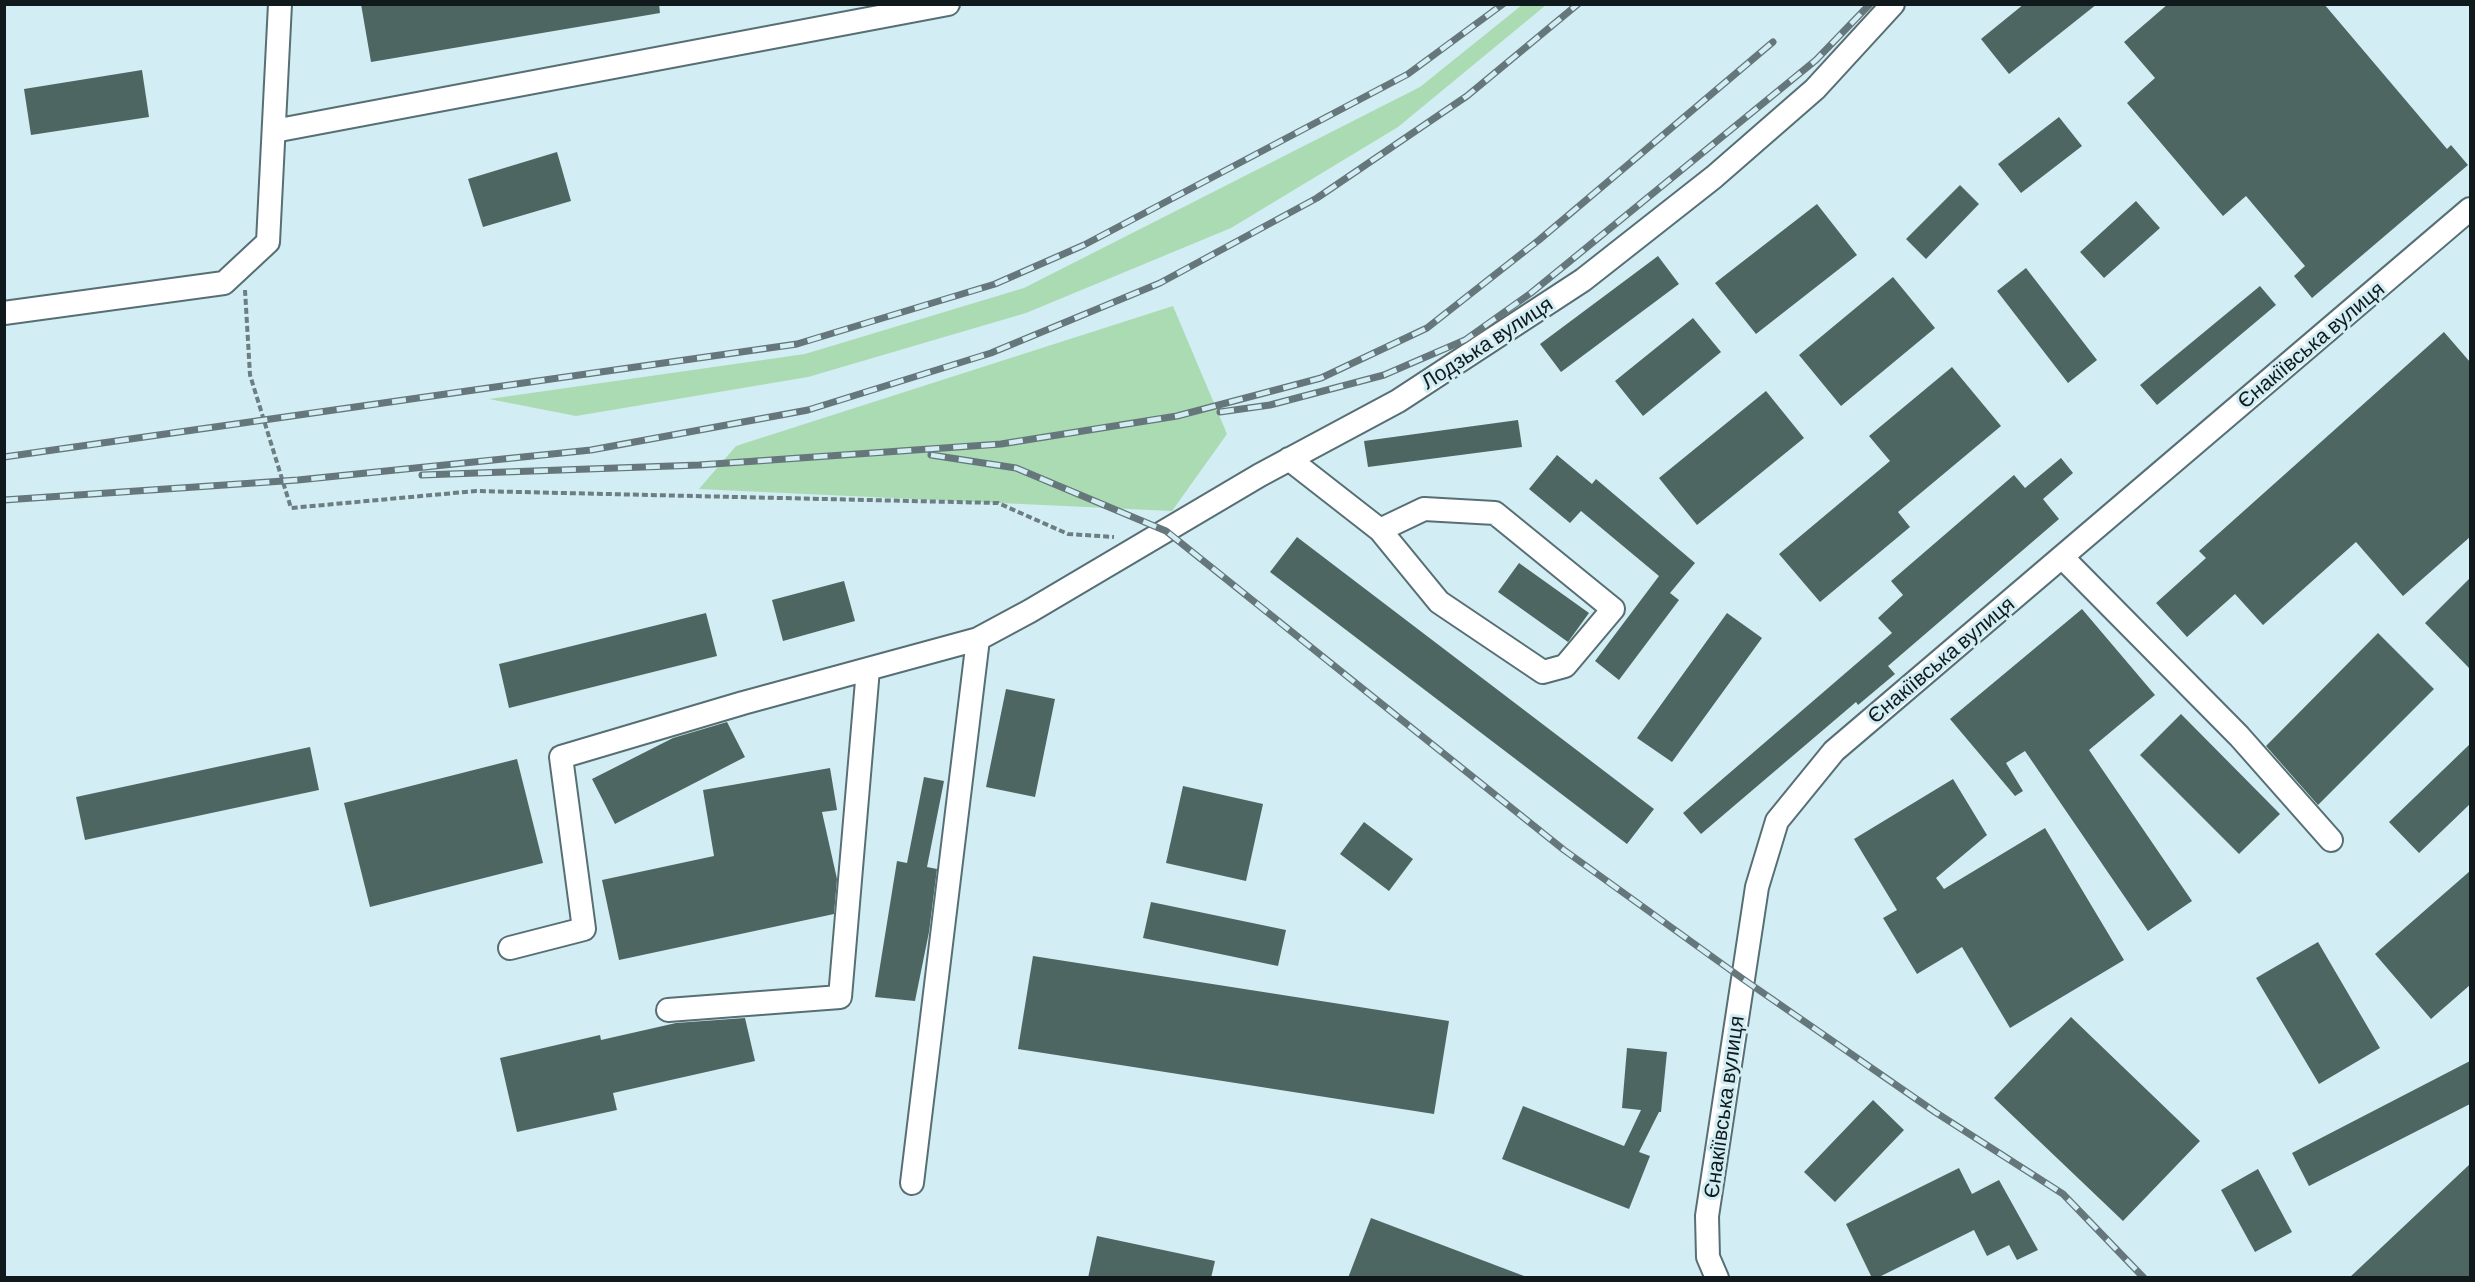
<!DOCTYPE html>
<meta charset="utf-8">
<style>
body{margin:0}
#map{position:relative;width:2475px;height:1282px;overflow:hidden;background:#d2edf3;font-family:Barlow,sans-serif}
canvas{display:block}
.frame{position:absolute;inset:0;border:6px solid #101a1c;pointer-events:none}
</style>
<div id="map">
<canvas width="2475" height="1282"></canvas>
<div class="frame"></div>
</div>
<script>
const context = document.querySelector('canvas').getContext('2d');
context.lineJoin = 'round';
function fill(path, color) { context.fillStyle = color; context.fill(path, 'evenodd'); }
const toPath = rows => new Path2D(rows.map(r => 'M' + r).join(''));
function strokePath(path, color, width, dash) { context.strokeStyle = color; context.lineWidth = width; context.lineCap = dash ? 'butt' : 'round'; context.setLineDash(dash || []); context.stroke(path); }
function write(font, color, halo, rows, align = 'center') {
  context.font = font + ' Barlow,sans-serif'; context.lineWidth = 6; context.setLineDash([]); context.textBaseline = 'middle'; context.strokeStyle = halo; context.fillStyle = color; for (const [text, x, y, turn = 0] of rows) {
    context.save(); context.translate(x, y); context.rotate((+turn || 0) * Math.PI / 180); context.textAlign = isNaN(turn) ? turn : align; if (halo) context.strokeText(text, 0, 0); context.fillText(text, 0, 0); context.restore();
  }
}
fill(toPath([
 [1522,5,1546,5,1398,127,1231,228,1026,313,808,377,576,416,489,399,805,354,1024,288,1420,87],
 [1173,306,1227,434,1172,511,699,489,736,446]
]), '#aadbb3');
fill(toPath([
 [361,4,659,4,660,13,371,62],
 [2024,4,2097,4,2009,74,1981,39],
 [2168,4,2324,4,2447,149,2451,145,2468,165,2312,298,2294,276,2305,266,2246,196,2223,216,2127,103,2155,78,2124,42],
 [142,70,149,117,31,135,24,89],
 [2059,117,2082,146,2021,193,1998,164],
 [557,152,571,201,483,227,468,179],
 [1960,185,1979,204,1926,259,1906,239],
 [2136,201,2160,228,2104,278,2080,252],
 [1817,204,1857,255,1756,334,1715,283],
 [1658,256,1679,284,1561,372,1540,344],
 [2026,268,2097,360,2068,383,1997,291],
 [1893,277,1935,328,1841,406,1799,355],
 [2260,286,2276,305,2157,405,2140,385],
 [1693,318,1721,352,1643,416,1615,381],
 [2444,332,2470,362,2470,537,2403,596,2356,542,2263,625,2235,594,2187,637,2156,603,2206,558,2199,551],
 [1952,367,2001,426,1898,512,1910,527,1820,602,1779,554,1890,461,1869,436],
 [1766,391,1804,438,1697,525,1659,478],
 [1518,420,1522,447,1368,467,1364,441],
 [1557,455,1592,484,1596,479,1695,563,1670,593,1679,600,1619,680,1595,661,1659,576,1581,511,1570,523,1529,489],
 [2061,458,2073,473,2043,499,2059,519,1888,666,1895,674,1858,705,1856,702,1701,834,1683,813,1892,633,1878,618,1903,595,1891,581,2014,475,2025,488],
 [1297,537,1654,809,1627,844,1270,572],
 [1519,563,1589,613,1568,642,1498,592],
 [2470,578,2470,669,2425,623],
 [844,581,855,621,783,641,772,600],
 [2082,609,2155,695,2089,750,2192,901,2148,931,2025,751,2006,763,2023,791,2015,796,1950,719],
 [706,613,717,656,509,708,499,664],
 [1727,613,1762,638,1672,762,1637,738],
 [2378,633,2434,689,2318,805,2266,746],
 [1006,689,1055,699,1035,797,986,787],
 [2181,714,2280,814,2239,854,2140,755],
 [727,722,745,757,615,824,592,779,673,738],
 [2470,744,2470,804,2419,853,2389,822],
 [310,747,319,790,85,840,76,797],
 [517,759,543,863,370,907,344,803],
 [830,768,837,810,822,812,837,879,834,914,619,960,602,880,714,856,703,790],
 [924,777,944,781,927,867,937,869,929,932,915,1001,875,997,897,861,907,863],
 [1953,779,1987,835,1936,878,1944,889,2045,828,2124,960,2010,1028,1962,947,1917,974,1883,918,1897,910,1854,839],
 [1183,786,1263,804,1246,881,1166,863],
 [1364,822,1413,859,1389,891,1340,854],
 [2470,871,2470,985,2431,1019,2375,954],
 [1151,902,1286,930,1278,966,1143,938],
 [2318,942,2380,1048,2319,1084,2256,978],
 [1033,956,1449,1021,1434,1114,1018,1049],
 [2071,1017,2200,1141,2123,1221,1994,1098],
 [745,1018,755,1061,613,1093,617,1110,517,1132,500,1058,600,1035,601,1040,676,1023],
 [1627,1048,1667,1052,1661,1112,1659,1112,1639,1152,1650,1156,1629,1209,1502,1159,1523,1106,1624,1146,1641,1110,1622,1108],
 [2470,1061,2470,1104,2309,1186,2292,1153],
 [1873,1100,1904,1130,1835,1202,1804,1172],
 [2470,1164,2470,1278,2349,1278],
 [1959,1168,1972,1194,1999,1180,2038,1250,2017,1260,2009,1245,1987,1256,1974,1230,1877,1278,1872,1278,1846,1224],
 [2258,1169,2292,1232,2255,1252,2221,1190],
 [1371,1218,1524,1276,1523,1278,1348,1278],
 [1097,1236,1215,1261,1211,1278,1088,1278]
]), '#4e6661');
const minor = toPath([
 [274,131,948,4],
 [4,313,224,283,268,242,280,4],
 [1289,459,1380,530,1424,509,1495,513,1613,609,1565,666,1543,672,1439,602,1380,530],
 [2062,557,2239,736,2331,840],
 [510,948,584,929,561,757,743,703,978,639],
 [668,1010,840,997,868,669],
 [912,1183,978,639,1030,611,1260,475,1398,401,1583,280,1714,177,1815,89,1893,4],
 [1717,1278,1708,1257,1707,1216,1757,887,1777,821,1834,751,2470,209]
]);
strokePath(minor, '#576f74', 26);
strokePath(toPath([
 [245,290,250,375,291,508,476,491,998,503,1068,534,1114,537]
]), '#6c7e82', 4, [6, 3]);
strokePath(minor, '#fff', 22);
const rail = toPath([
 [1220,412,1270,405,1384,375,1465,340,1531,293,1816,60,1870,4],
 [931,455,1016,468,1166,531,1564,850,1743,979,1935,1112,2063,1194,2144,1278],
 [4,457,797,344,995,284,1084,245,1408,74,1503,4],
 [422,475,699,465,1001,444,1177,416,1321,378,1427,328,1539,240,1773,42],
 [4,500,298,480,591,450,808,410,991,353,1160,283,1317,198,1467,96,1578,4]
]);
strokePath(rail, '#66777b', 7);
strokePath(rail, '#d2edf3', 4.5, [14]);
write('21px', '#101a1c', '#d2edf3', [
 ["Лодзька вулиця",1487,343,-33],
 ["Єнакіївська вулиця",2311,345,-40],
 ["Єнакіївська вулиця",1941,660,-40],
 ["Єнакіївська вулиця",1724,1107,-82]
]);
</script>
